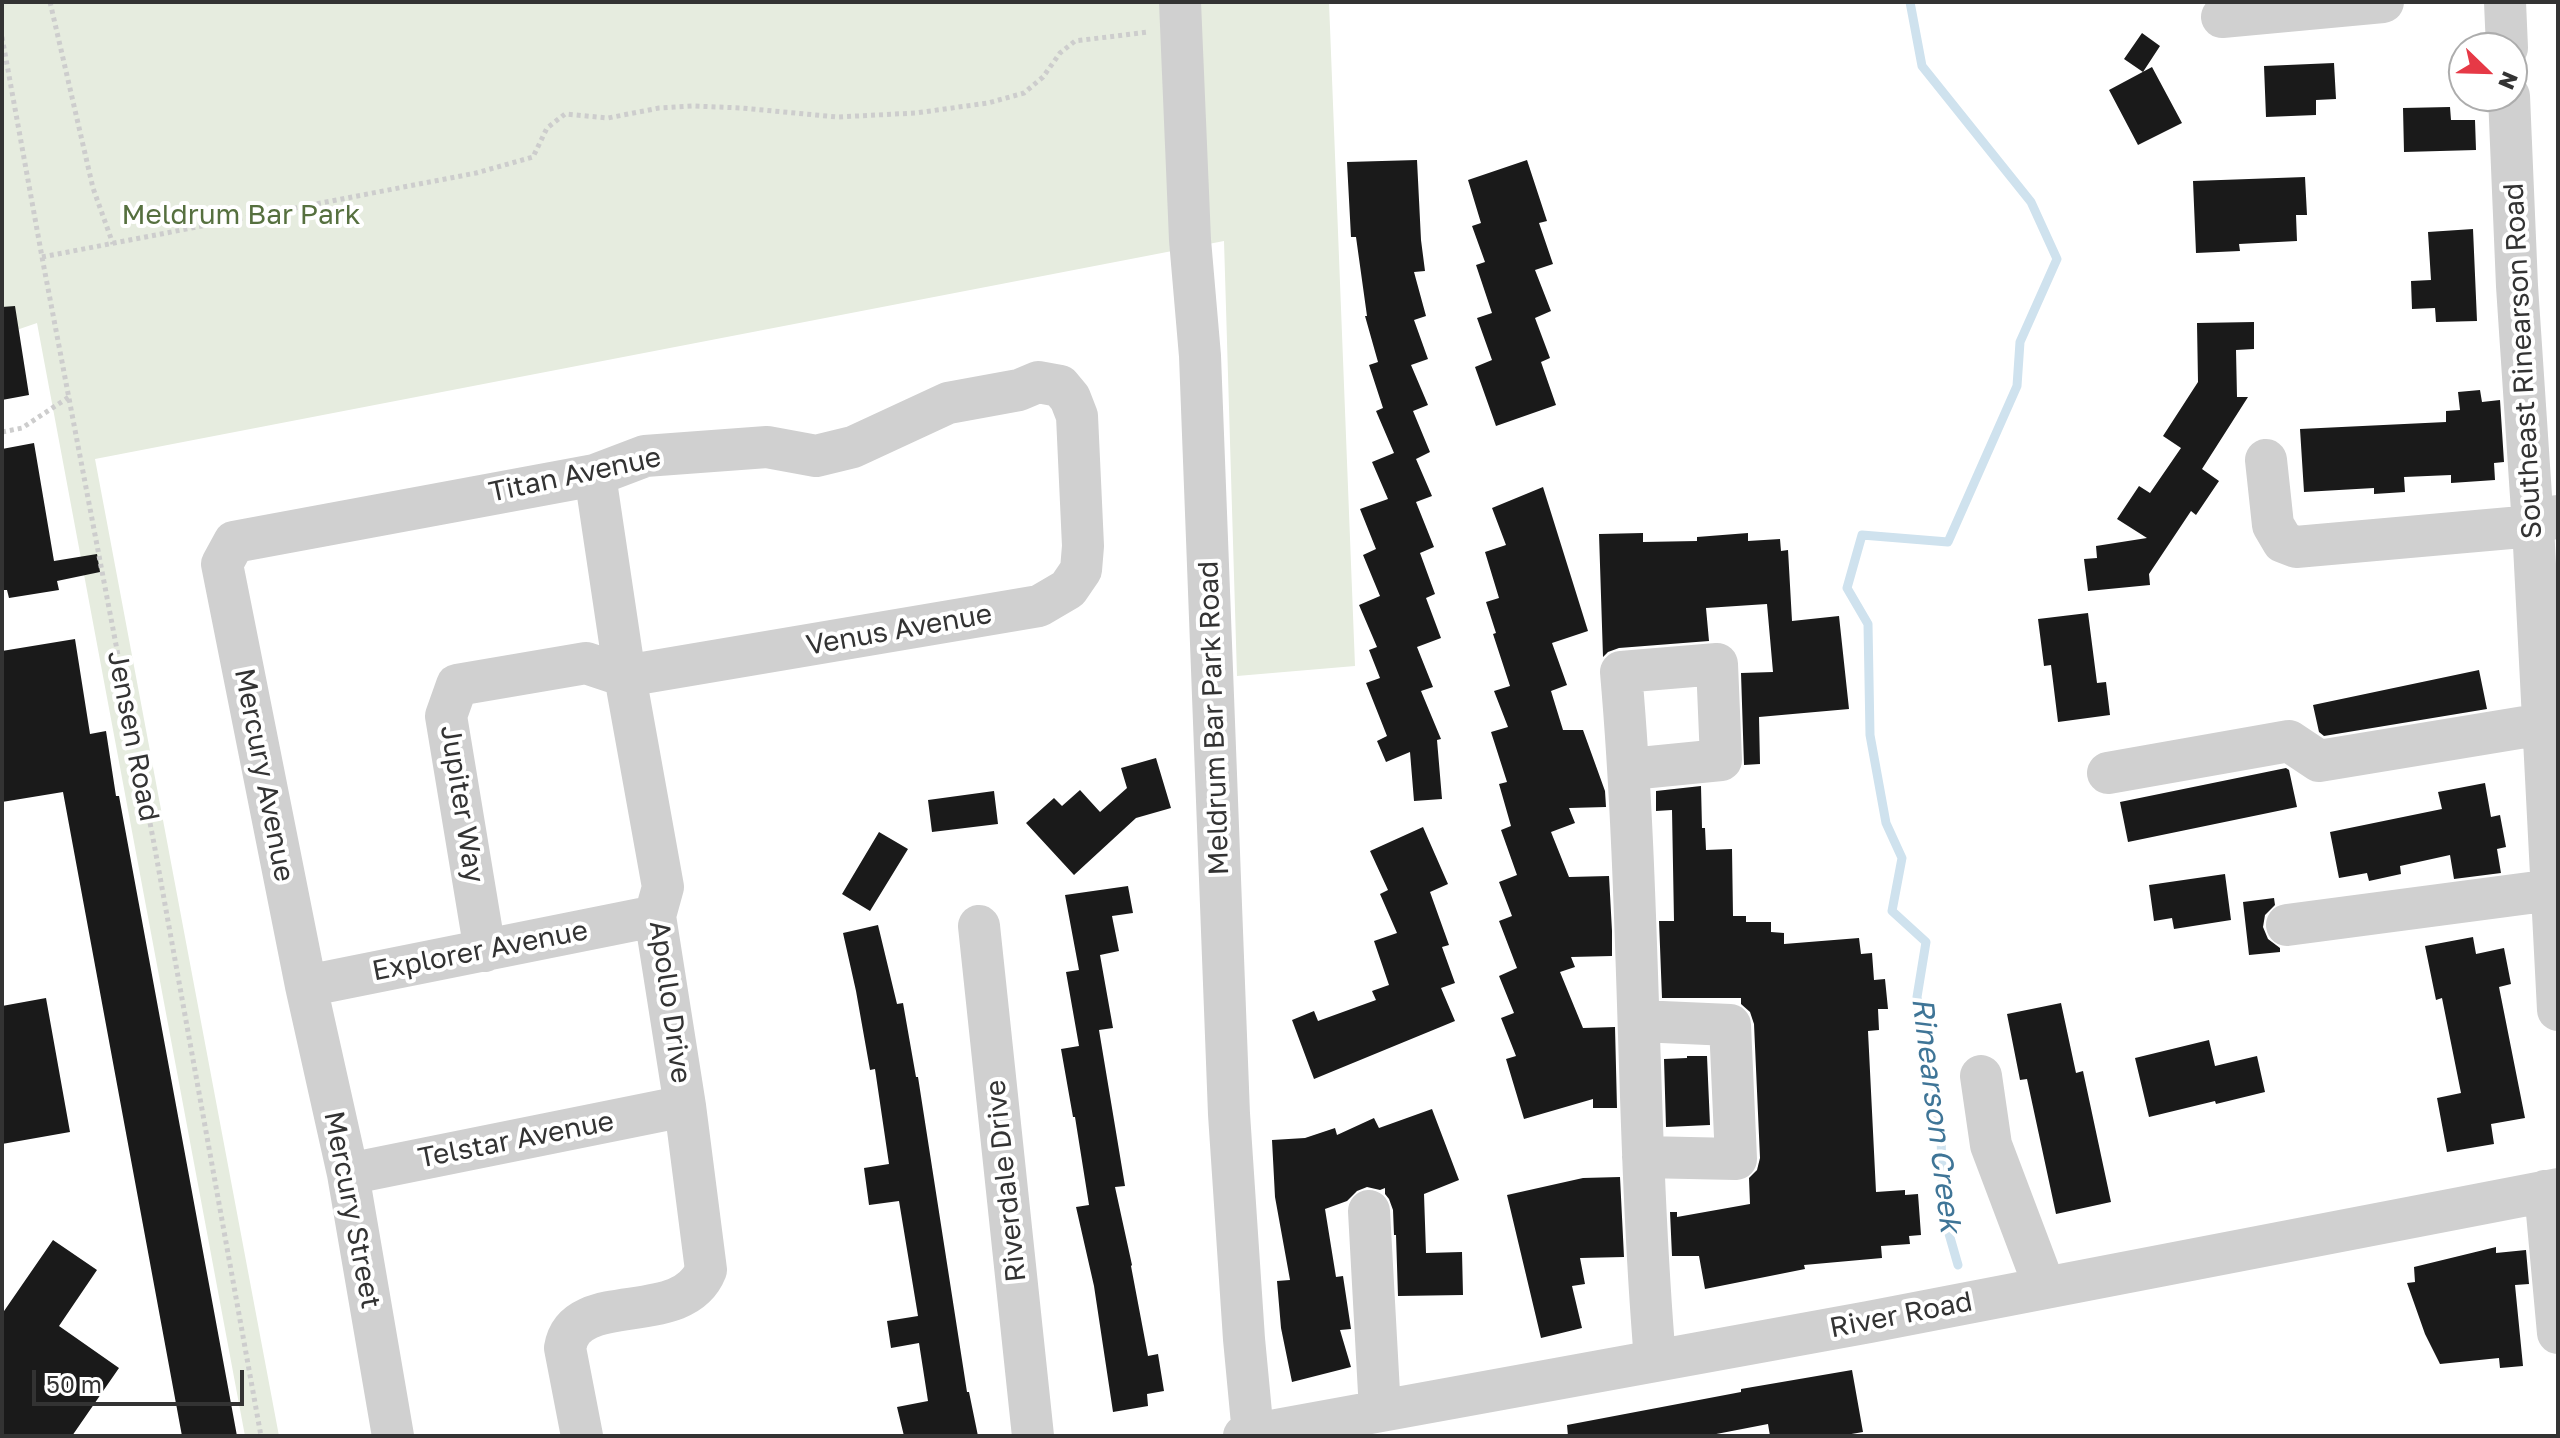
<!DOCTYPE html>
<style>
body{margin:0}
#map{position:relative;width:2560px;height:1438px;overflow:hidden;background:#fff;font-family:"Golos Text",sans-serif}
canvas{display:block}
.frame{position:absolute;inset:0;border:4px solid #333;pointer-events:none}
.north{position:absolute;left:2448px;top:32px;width:80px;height:80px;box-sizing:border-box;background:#fff;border:2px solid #adadad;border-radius:50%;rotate:113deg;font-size:22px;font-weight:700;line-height:32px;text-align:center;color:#333}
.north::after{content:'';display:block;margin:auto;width:28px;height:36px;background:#e63946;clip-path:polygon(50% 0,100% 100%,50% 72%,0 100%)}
.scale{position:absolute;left:32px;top:1370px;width:212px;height:36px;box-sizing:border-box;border:4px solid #333;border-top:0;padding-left:10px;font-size:24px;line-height:28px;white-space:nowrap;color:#333;-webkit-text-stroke:6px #fff;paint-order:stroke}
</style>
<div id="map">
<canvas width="2560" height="1438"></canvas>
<div class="frame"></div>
<div class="north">N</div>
<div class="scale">50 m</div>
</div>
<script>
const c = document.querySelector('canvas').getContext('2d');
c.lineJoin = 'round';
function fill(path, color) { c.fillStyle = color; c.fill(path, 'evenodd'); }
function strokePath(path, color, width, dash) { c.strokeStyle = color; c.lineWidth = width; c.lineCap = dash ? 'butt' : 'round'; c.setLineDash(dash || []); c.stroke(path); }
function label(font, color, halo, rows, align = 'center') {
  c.font = font + ' "Golos Text",sans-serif'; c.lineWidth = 8; c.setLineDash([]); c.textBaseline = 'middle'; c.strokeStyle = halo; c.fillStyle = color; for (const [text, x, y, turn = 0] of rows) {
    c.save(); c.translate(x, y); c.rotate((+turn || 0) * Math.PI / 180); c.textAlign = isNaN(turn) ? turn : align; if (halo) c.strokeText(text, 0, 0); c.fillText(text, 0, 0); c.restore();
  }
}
const green = new Path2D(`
 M 2,2 L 1329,2 L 1355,666 L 1237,676 L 1224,241 L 95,459 L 279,1436 L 245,1436 L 37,323 L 2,335 Z`);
const stream = new Path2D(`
 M 1910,2 L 1922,66 L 2031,202 L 2057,259 L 2020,342 L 2017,386 L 1948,542 L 1862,535 L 1847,588 L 1868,624 L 1870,735 L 1886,823 L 1902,858 L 1892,911 L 1926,942 L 1917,997 L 1941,1134 L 1943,1213 L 1958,1265`);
const building = new Path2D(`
 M 2142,33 L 2160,46 L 2143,72 L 2124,59 Z
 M 2334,63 L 2336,99 L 2316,100 L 2316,115 L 2266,117 L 2264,66 Z
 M 2152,67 L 2182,123 L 2138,145 L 2109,90 Z
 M 2450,107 L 2451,120 L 2475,120 L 2476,150 L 2404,152 L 2403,108 Z
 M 1417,160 L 1421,240 L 1425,271 L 1414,272 L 1426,316 L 1414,320 L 1428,359 L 1411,365 L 1428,405 L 1413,411 L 1430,452 L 1416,459 L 1432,496 L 1416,502 L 1434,547 L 1420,553 L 1435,594 L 1426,598 L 1441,638 L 1417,647 L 1433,687 L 1421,691 L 1441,739 L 1437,740 L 1442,799 L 1414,801 L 1410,752 L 1386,762 L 1377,741 L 1387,736 L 1366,683 L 1380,678 L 1369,650 L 1377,647 L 1359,605 L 1380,596 L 1363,555 L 1376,549 L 1360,509 L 1388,499 L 1372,462 L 1394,453 L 1376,411 L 1383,408 L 1369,365 L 1378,362 L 1365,316 L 1367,316 L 1356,237 L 1351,237 L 1347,162 Z
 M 1527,160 L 1547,221 L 1539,223 L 1553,264 L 1535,270 L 1551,311 L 1535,318 L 1550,358 L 1541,362 L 1556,405 L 1496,426 L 1475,367 L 1492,360 L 1477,318 L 1492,313 L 1476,265 L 1485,262 L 1472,226 L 1481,223 L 1468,180 Z
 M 2305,177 L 2307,215 L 2296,215 L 2297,241 L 2239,244 L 2240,251 L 2196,253 L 2193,181 Z
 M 2473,229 L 2477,321 L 2436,322 L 2435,308 L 2412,309 L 2411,281 L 2431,280 L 2428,232 Z
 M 15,306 L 29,395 L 2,400 L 2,307 Z
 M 2254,322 L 2254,349 L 2236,350 L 2237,397 L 2248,397 L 2202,469 L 2219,481 L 2196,515 L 2191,511 L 2149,574 L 2150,585 L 2088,591 L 2084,559 L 2097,558 L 2096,546 L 2147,538 L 2117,519 L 2139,486 L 2150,493 L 2181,448 L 2163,436 L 2198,382 L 2197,323 Z
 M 2480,390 L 2482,402 L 2500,400 L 2504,462 L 2494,463 L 2495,480 L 2451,483 L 2451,475 L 2404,477 L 2405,492 L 2374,494 L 2374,488 L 2304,492 L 2300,429 L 2446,422 L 2446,411 L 2460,410 L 2458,392 Z
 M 34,443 L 54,561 L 97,554 L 100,572 L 57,581 L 59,590 L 9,598 L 7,590 L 2,590 L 2,449 Z
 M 1543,487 L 1588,631 L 1552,643 L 1567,685 L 1551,691 L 1563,730 L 1583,730 L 1605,791 L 1606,807 L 1569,808 L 1575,823 L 1551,832 L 1569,877 L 1609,876 L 1612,931 L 1612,956 L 1571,957 L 1575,967 L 1560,972 L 1583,1028 L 1615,1027 L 1617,1108 L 1593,1108 L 1593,1099 L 1524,1119 L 1506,1059 L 1516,1056 L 1501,1018 L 1514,1013 L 1499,976 L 1517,968 L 1499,921 L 1512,916 L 1499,882 L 1517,875 L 1501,830 L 1511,826 L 1499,784 L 1507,782 L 1491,732 L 1508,727 L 1494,691 L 1510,686 L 1493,634 L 1496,633 L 1486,602 L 1499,598 L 1485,552 L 1506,545 L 1492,508 Z
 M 1643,533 L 1643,542 L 1697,541 L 1697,537 L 1748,533 L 1748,541 L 1780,539 L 1781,551 L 1788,550 L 1792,621 L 1839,616 L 1849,709 L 1759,717 L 1760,764 L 1744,765 L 1741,673 L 1773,672 L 1767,604 L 1706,608 L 1709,641 L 1619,648 L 1608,652 L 1603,657 L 1599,534 Z
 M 2088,613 L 2097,683 L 2106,682 L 2110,715 L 2058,722 L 2051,665 L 2044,666 L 2038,619 Z
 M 75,639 L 90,734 L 106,731 L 116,796 L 119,796 L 237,1436 L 182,1436 L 63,792 L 2,802 L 2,651 Z
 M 2479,670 L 2487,709 L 2324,736 L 2319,732 L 2313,705 Z
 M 1156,758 L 1171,808 L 1136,818 L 1074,875 L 1026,823 L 1054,798 L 1062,806 L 1080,790 L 1100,812 L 1127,788 L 1121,768 Z
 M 2286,768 L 2289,770 L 2297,807 L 2128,842 L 2120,802 Z
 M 2485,783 L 2491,817 L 2500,815 L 2506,847 L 2497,849 L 2501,873 L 2454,879 L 2450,855 L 2400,866 L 2401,874 L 2369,881 L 2367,873 L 2339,878 L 2330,832 L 2442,809 L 2438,792 Z
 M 1701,786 L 1702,828 L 1705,828 L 1706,850 L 1732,849 L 1733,916 L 1746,916 L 1746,922 L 1771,922 L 1771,932 L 1784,933 L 1784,944 L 1859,938 L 1861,954 L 1872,953 L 1874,980 L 1885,979 L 1888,1009 L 1878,1009 L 1879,1030 L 1868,1031 L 1876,1192 L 1905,1190 L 1905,1195 L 1918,1194 L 1921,1235 L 1909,1236 L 1910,1244 L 1881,1246 L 1882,1258 L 1804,1265 L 1805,1269 L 1705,1289 L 1699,1256 L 1672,1256 L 1670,1212 L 1677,1212 L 1677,1217 L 1750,1204 L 1749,1178 L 1757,1170 L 1760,1158 L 1754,1024 L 1750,1012 L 1741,1004 L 1741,998 L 1662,998 L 1659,921 L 1674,921 L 1672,810 L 1656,811 L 1656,791 Z
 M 994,791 L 998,824 L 932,832 L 928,800 Z
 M 1423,827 L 1448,884 L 1430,892 L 1449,945 L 1442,947 L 1455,983 L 1441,988 L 1455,1021 L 1314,1079 L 1292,1020 L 1314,1011 L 1318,1021 L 1376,1000 L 1372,991 L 1389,985 L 1374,941 L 1397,933 L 1380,894 L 1388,890 L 1370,851 Z
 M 879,832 L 908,849 L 870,911 L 842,894 Z
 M 2225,874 L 2231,920 L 2174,929 L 2172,918 L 2154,921 L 2149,885 Z
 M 1128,886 L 1133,913 L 1112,916 L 1119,951 L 1100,955 L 1113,1028 L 1099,1030 L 1125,1186 L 1115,1187 L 1132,1265 L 1131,1266 L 1148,1356 L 1158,1354 L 1164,1391 L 1147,1394 L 1148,1406 L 1113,1412 L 1094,1286 L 1076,1207 L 1089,1205 L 1075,1117 L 1073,1117 L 1061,1049 L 1079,1046 L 1066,972 L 1079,970 L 1065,895 Z
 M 2274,898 L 2275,905 L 2265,915 L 2263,927 L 2268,939 L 2280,948 L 2280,952 L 2249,955 L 2243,902 Z
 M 878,925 L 897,1004 L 903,1003 L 916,1077 L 918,1077 L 967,1392 L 969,1392 L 978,1436 L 904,1436 L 897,1407 L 928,1401 L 919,1343 L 891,1348 L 887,1321 L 918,1316 L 899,1201 L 869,1205 L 864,1168 L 889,1164 L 875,1069 L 870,1070 L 856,991 L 843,933 Z
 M 2473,937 L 2476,954 L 2504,948 L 2511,984 L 2499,987 L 2525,1118 L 2491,1124 L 2494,1144 L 2447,1152 L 2437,1098 L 2461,1093 L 2442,998 L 2436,1000 L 2425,946 Z
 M 46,998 L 70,1132 L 2,1144 L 2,1006 Z
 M 2061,1003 L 2076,1073 L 2083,1071 L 2111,1202 L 2056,1214 L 2027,1079 L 2020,1080 L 2007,1014 Z
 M 2209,1040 L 2215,1066 L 2257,1056 L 2265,1092 L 2216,1104 L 2215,1101 L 2149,1117 L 2135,1058 Z
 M 1687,1056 L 1707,1056 L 1710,1125 L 1666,1127 L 1664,1059 L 1687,1058 Z
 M 1432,1109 L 1459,1180 L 1424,1194 L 1426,1253 L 1462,1252 L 1463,1295 L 1398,1296 L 1396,1235 L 1394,1235 L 1393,1210 L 1389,1199 L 1385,1194 L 1385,1188 L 1380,1190 L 1367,1187 L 1357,1191 L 1347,1201 L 1325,1209 L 1336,1277 L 1343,1276 L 1351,1329 L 1340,1330 L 1351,1367 L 1292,1382 L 1281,1328 L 1277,1281 L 1290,1280 L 1275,1197 L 1272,1140 L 1305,1138 L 1335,1128 L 1337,1135 L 1374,1118 L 1379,1128 Z
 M 1620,1177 L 1624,1257 L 1580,1258 L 1585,1284 L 1572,1286 L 1582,1328 L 1541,1338 L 1507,1195 L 1583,1178 Z
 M 53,1240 L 97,1270 L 59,1326 L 119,1368 L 72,1436 L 2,1436 L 2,1314 Z
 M 2496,1247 L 2496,1253 L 2526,1250 L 2529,1284 L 2515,1285 L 2523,1366 L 2500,1368 L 2499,1358 L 2440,1364 L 2425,1334 L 2407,1283 L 2415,1282 L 2414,1267 Z
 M 1852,1370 L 1863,1432 L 1840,1436 L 1770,1436 L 1768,1424 L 1706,1436 L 1568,1436 L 1567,1425 L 1741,1392 L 1741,1389 Z`);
const path = new Path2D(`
 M 50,2 L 93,188 L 113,244
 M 2,37 L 42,257 L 155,849 L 261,1436
 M 42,257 L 476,173 L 533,157 L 547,128 L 565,114 L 608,118 L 659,108 L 693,106 L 741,108 L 837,117 L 916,113 L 988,103 L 1024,93 L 1043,77 L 1060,53 L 1075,41 L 1148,32
 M 2,432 L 22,428 L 69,397`);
const minor = new Path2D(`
 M 1180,2 L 1190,240 L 1200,356 L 1229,1114 L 1244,1339 L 1253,1434
 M 2505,2 L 2507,48
 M 2222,17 L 2383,2
 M 2509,96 L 2517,286 L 2533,526 L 2558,1010
 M 2266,460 L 2273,525 L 2283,542 L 2296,547 L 2533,526 L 2557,516
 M 1630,769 L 1721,760 L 1717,664 L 1621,672 C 1641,901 1636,1131 1655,1360
 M 2108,773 L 2289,741 L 2319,761 L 2543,724
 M 2287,925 L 2552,890
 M 979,926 L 1033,1436
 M 306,986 L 655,916
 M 1639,1021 L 1730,1025 L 1736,1159 L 1643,1157
 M 1981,1076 L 1991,1145 L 2045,1288
 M 348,1174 L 685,1106
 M 2545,1191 L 2558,1333
 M 1369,1211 L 1380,1411
 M 393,1436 L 348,1174 L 306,986 L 222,564 L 234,542 L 595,475 L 645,456 L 767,447 L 816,456 L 853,447 L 948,403 L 1019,390 L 1038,382 L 1060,386 L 1070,398 L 1077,416 L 1083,546 L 1081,570 L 1068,589 L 1039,606 L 625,676 L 586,663 L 457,685 L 446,716 L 485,951
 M 582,1436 L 565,1348 C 575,1287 682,1330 706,1270 L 685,1106 L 655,916 L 663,887 L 625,676 L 595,475
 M 1244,1436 L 1869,1322 L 2558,1189`);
const parkNames = [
 ["Meldrum Bar Park",241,215]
];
const streetNames = [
 ["Southeast Rinearson Road",2523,361,-93],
 ["Titan Avenue",575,475,-12],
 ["Venus Avenue",899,630,-10],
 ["Meldrum Bar Park Road",1214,718,-92],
 ["Jensen Road",133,736,79],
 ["Mercury Avenue",264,775,79],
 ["Jupiter Way",462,804,81],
 ["Explorer Avenue",480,951,-11],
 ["Apollo Drive",670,1002,82],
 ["Telstar Avenue",516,1140,-11],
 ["Riverdale Drive",1006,1181,-96],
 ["Mercury Street",352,1210,79],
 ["River Road",1901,1315,-11]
];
const waterNames = [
 ["Rinearson Creek",1936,1115,83]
];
fill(green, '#e6ecdf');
strokePath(stream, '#cfe2ee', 9);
fill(building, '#1a1a1a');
strokePath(path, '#cdcdcd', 5, [4, 4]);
strokePath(minor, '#d0d0d0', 42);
label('28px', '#56703f', '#fff', parkNames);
label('28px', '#333', '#fff', streetNames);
label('italic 30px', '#3f7597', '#fff', waterNames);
</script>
